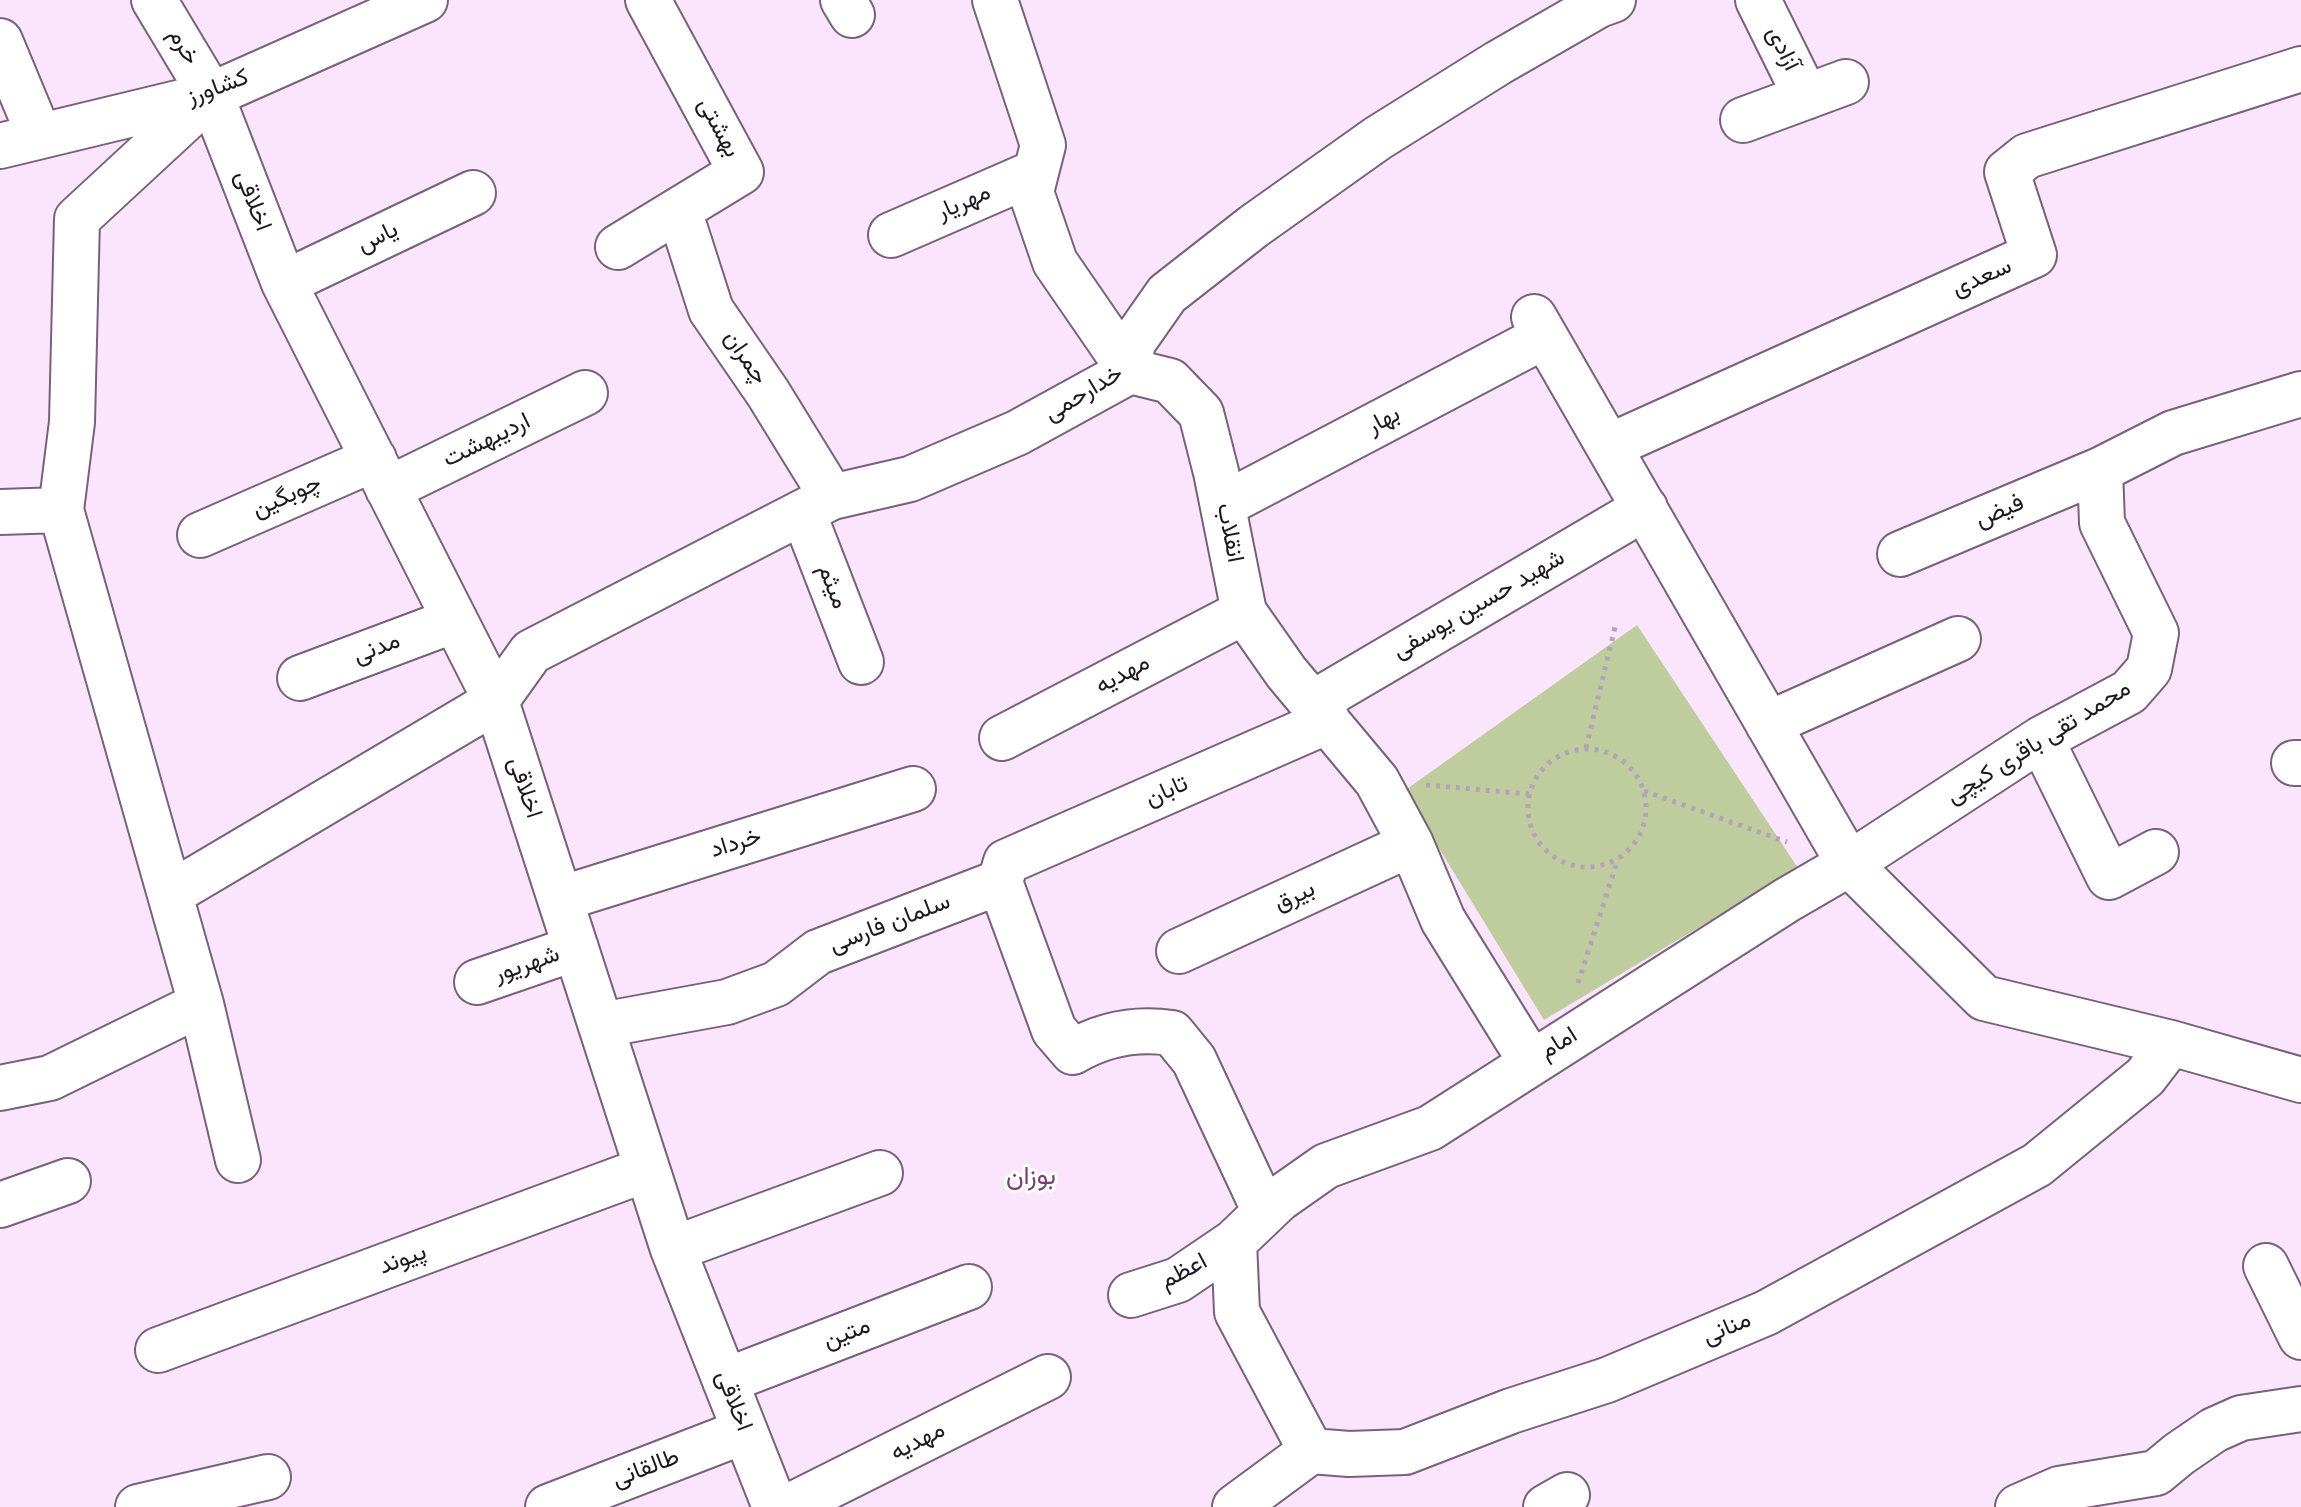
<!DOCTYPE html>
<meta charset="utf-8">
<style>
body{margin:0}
canvas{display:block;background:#fae5fc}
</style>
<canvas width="2301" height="1507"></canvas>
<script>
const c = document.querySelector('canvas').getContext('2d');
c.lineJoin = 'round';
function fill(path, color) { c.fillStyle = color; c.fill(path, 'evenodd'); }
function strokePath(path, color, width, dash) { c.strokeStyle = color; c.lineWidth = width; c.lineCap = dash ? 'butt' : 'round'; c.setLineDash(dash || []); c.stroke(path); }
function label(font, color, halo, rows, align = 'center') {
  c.font = font + ' Poppins,Vazirmatn,sans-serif'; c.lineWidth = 6; c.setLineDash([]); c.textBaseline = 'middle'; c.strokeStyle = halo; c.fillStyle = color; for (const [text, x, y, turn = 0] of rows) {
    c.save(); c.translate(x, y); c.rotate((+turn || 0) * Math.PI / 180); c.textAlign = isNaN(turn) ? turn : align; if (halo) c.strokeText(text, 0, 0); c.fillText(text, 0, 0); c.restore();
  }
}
const green = new Path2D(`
 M 1637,625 L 1798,868 L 1544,1020 L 1404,791 Z`);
const path = new Path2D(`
 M 1586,748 L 1615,627
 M1528 808a59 59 0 1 1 118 0a59 59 0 1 1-118 0Z
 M 1426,785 L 1529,794
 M 1644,791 L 1787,842
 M 1578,983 L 1618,859`);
const minor = new Path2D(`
 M 154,0 L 211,95 L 284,283 L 496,701 L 673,1249 L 775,1507
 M 843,0 L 852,15
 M 995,0 L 1043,145 L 1031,192 L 1055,262 L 1130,371 L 1170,381 L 1201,413 L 1216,472 L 1244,612 L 1286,672 L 1377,781 L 1411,844 L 1443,920 L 1531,1062
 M 1758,0 L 1806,97
 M 0,41 L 39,135
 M 1743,120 L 1846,82
 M 0,146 L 211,95 L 425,0
 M 679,210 L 711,310 L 768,393 L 832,497
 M 891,235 L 1036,172
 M 618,247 L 741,172 L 648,0
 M 284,283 L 473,193
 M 1534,317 L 1849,864 L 1984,998 L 2171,1043 L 2301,1080
 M 1610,446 L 2034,255 L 2007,172 L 2027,156 L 2301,69
 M 388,489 L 585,393
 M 1223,505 L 1545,336
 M 0,512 L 61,510
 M 803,512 L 861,662
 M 200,535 L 374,459
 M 1900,554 L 2100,470
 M 300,678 L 455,620
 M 1313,703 L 1645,508
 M 1768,724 L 1958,639
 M 1002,738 L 1244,612
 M 2041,739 L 2109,877 L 2156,852
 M 2294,763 L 2301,763
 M 170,894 L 496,701 L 531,652 L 832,497 L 910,479 L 1017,433 L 1130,371 L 1132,344 L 1167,294 L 1254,226 L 1378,138 L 1498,63 L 1599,5 L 1613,0
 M 560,899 L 913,789
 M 1179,951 L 1411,844
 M 477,982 L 576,948
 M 201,1004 L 238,1160
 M 601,1025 L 727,1002 L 776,984 L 818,952 L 1000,882
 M 0,1088 L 50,1078 L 201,1004 L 61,510 L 72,422 L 77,219 L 211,95
 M 0,1205 L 68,1181
 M 1265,1212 L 1194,1060 L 1172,1033 C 1137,1028 1103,1034 1073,1052 L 1054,1030 L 1000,882 L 1006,862 L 1328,721
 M 673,1249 L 880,1173
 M 2266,1266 L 2301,1337
 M 1131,1295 L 1178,1280 L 1234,1242
 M 158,1350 L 647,1169
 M 725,1381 L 969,1287
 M 1311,1451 L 1237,1312 L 1234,1242 L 1279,1199 L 1326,1166 L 1430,1128 L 1787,900 L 1849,864 L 2041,739 L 2129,692 L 2149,669 L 2156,633 L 2102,523 L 2100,470 L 2173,433 L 2301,394
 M 138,1507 L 268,1477
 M 548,1507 L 745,1431
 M 788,1507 L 1048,1377
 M 1235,1507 L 1311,1451 L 1349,1454 L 1405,1452 L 1511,1411 L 1607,1380 L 1766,1313 L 2037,1165 L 2145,1077 L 2171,1043
 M 1546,1507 L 1567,1495
 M 2018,1507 L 2059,1489 L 2156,1473 L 2179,1454 L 2214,1430 L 2241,1418 L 2301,1409`);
const streetNames = [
 ["خرم",183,47,59],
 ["آزادی",1782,49,64],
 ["کشاورز",218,88,-20],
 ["بهشتی",718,128,62],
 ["اخلاقی",252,201,69],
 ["مهریار",964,203,-24],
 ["یاس",378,238,-26],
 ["سعدی",1982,278,-24],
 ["چمران",745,358,56],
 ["خدارحمی",1084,394,-31],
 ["بهار",1384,421,-28],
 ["اردیبهشت",487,441,-26],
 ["چوبگین",287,497,-24],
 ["فیض",2000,512,-23],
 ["انقلاب",1229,533,79],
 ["میثم",832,587,69],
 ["شهید حسین یوسفی",1479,605,-30],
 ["مدنی",377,649,-21],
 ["مهدیه",1123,675,-28],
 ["محمد تقی باقری کیچی",2039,743,-32],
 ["اخلاقی",524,788,72],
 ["تابان",1167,792,-24],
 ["خرداد",736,844,-17],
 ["بیرق",1295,897,-25],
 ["سلمان فارسی",890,924,-21],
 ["شهریور",527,965,-19],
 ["امام",1559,1044,-32],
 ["پیوند",403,1260,-20],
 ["اعظم",1184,1272,-28],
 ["منانی",1727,1329,-23],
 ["متین",847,1334,-21],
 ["اخلاقی",733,1401,69],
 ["مهدیه",918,1442,-27],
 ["طالقانی",646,1469,-21]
];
const neighbourhoodNames = [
 ["بوزان",1031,1177]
];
fill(green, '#bfcd9e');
strokePath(minor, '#78617b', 48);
strokePath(path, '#b4a3b6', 5, [4, 6]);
strokePath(minor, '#fff', 44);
label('24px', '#1f1620', '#fff', streetNames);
label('26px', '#79406d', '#fff', neighbourhoodNames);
</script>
